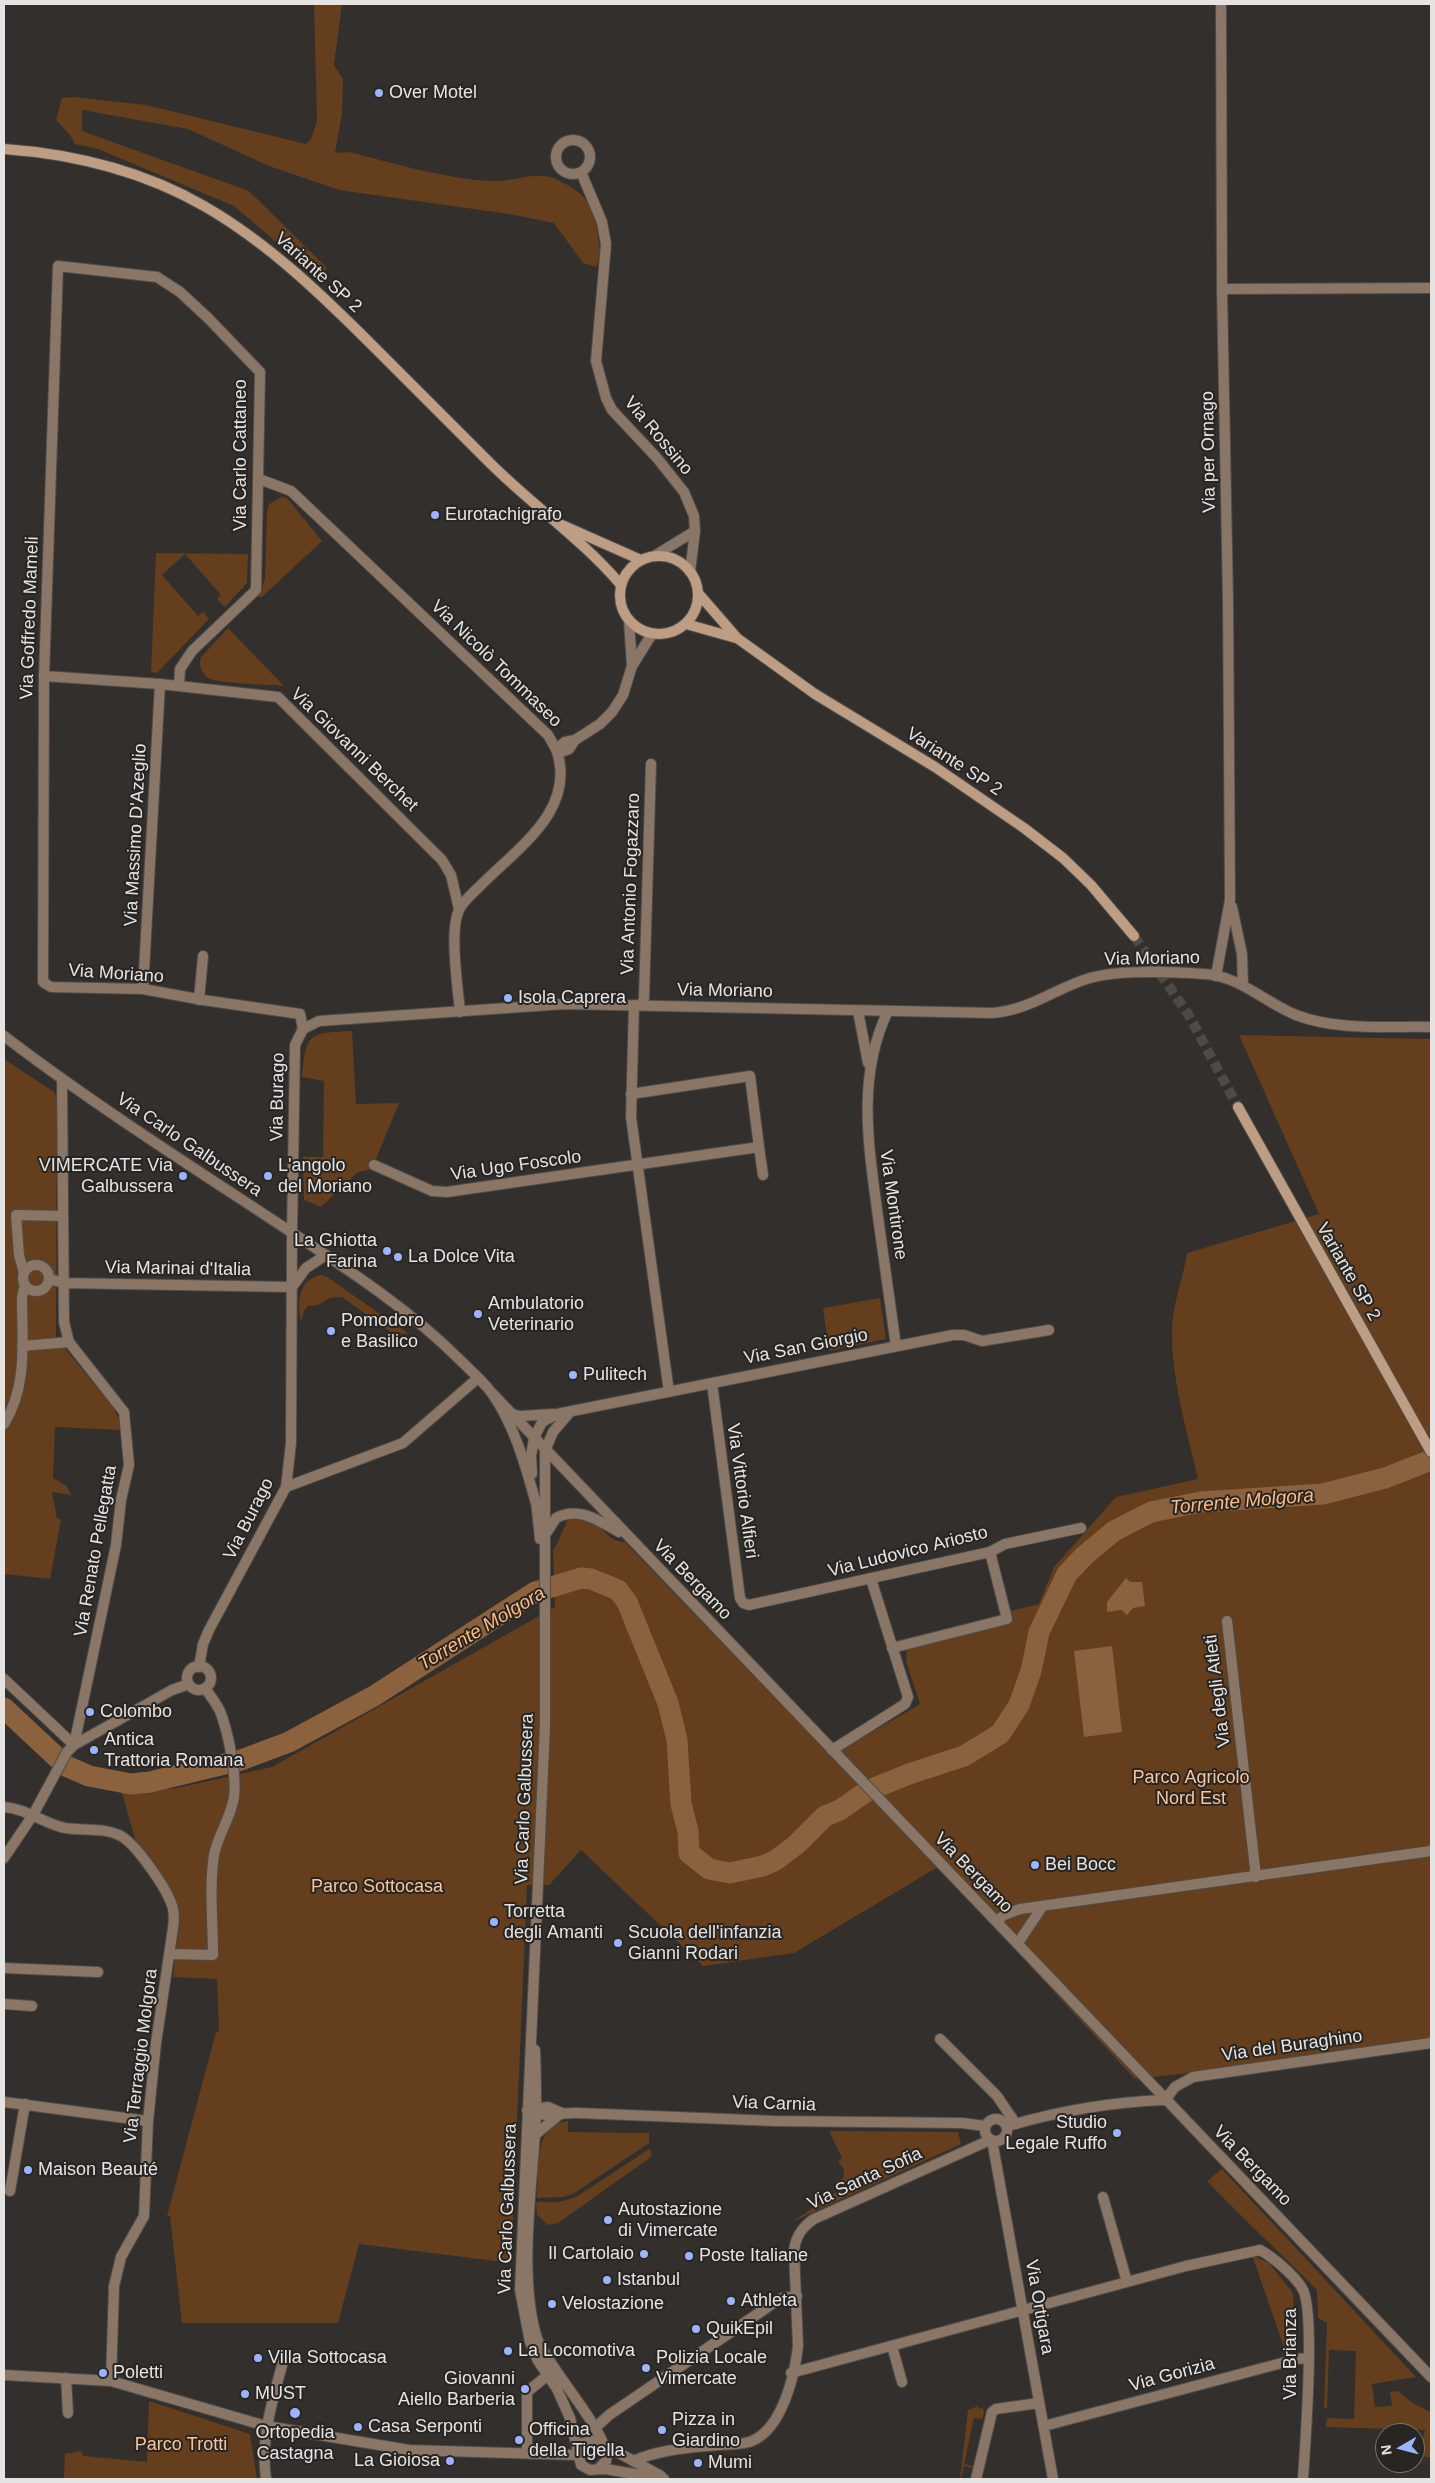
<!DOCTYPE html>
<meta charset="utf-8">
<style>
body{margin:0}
#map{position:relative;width:1435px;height:2483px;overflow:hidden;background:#322f2c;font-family:Helvetica,sans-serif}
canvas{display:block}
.frame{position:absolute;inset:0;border:5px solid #e6e4e2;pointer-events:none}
.north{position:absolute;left:1375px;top:2423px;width:50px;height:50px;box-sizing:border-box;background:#282522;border:1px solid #74716f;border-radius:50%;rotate:262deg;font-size:14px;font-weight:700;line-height:20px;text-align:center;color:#e6e4e2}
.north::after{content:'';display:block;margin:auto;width:18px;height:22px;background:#9db4fd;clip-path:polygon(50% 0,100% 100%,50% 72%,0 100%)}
</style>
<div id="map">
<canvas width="1435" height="2483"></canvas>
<div class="frame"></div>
<div class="north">N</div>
</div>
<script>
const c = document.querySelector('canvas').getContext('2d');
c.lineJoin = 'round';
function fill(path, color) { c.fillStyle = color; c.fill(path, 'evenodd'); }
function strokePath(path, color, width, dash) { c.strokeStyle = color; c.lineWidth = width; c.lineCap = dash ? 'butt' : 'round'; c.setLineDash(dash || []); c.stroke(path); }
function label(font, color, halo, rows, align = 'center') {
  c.font = font + ' Helvetica,sans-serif'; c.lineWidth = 4; c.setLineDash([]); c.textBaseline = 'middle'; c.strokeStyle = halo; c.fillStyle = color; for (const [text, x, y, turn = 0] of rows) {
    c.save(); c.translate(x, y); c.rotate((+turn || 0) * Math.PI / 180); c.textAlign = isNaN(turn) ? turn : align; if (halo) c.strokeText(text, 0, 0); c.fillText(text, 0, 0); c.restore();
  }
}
const green = new Path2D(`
 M 314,4 L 342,4 L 334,65 L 343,79 L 342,114 L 335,153 L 348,152 C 395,163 444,179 493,181 C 513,182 534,171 553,178 C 566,183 583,193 590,205 C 596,219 604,254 596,267 L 583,263 L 554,223 L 509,214 L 339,190 L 269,166 L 188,129 L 82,110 L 82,131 L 249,191 L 327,268 L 321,277 L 313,273 L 234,206 L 98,149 L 75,144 L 70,135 L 56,120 L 62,98 L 74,97 L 146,105 L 306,144 L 311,139 L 317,121 Z
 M 282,497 L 287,498 L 322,541 L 261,598 L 258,596 L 265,579 L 267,511 L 269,504 Z
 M 156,553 L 248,554 L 247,583 L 225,607 L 217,599 L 221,595 L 185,554 L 162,575 L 198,616 L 203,612 L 209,619 L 157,673 L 151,672 Z
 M 228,628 L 284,686 C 268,684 218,684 208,678 C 201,673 198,664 201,657 Z
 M 352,1031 L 356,1104 L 399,1103 L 372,1169 L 358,1172 L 321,1207 L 304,1200 L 303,1157 L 323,1157 L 324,1081 L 302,1077 C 306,1033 308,1033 352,1031 Z
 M 1239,1035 L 1431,1039 L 1431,2046 L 1135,2079 L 938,1867 L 794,1953 L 703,1966 L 581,1850 L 549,1885 L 527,1885 L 511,2263 L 359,2244 L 338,2323 L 182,2323 L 170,2216 L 167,2216 L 216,2032 L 219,2031 L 217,1979 L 173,1977 L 179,1924 L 178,1906 L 171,1891 L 137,1846 L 122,1793 L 177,1788 L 272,1767 L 555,1607 L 553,1549 L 556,1546 L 567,1521 C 596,1507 604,1544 625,1542 L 831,1756 L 920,1704 L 906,1661 L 907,1649 L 1007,1624 L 1007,1612 L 1039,1604 L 1054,1567 L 1116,1497 L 1198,1479 C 1188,1435 1171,1378 1172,1332 C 1172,1304 1183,1280 1187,1253 L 1319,1214 Z
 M 4,1059 L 54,1092 L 57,1100 L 56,1338 L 113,1406 L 119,1420 L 119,1430 L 55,1427 L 53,1478 L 67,1486 L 71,1495 L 52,1492 L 57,1518 L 61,1520 L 50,1579 L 4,1574 Z
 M 321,1275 L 327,1277 L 409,1334 L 392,1333 L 342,1297 L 330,1298 L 318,1305 L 308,1306 L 304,1311 L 301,1322 C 297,1303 298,1279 321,1275 Z
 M 880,1298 L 886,1339 L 829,1351 L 823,1308 Z
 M 568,2121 L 568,2132 L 649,2133 L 649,2143 L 573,2194 L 562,2197 L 537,2198 C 539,2172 533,2123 568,2121 Z
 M 829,2131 L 958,2132 L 961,2144 L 792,2222 L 838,2191 L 834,2184 L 843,2178 L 844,2170 L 838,2161 L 842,2158 Z
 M 651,2148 L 651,2157 L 558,2223 L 548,2225 L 537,2215 L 536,2202 L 559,2202 L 576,2197 Z
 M 1222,2169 L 1416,2377 L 1372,2384 L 1375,2407 L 1392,2406 L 1390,2392 L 1398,2391 L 1414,2404 L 1431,2412 L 1431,2458 L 1425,2457 L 1417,2447 L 1422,2443 L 1425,2430 L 1326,2427 L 1327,2418 L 1354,2419 L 1356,2351 L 1329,2350 L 1327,2408 L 1324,2408 L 1327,2323 L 1318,2318 L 1317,2290 C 1281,2253 1243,2219 1207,2181 Z
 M 1252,2255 L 1269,2263 L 1293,2293 L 1296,2345 L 1292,2351 L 1286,2353 Z
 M 149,2401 L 250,2434 L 257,2479 L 64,2478 L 65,2454 L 81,2451 L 83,2456 L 147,2462 Z
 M 978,2406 L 979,2409 L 983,2408 L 984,2413 L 982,2419 L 974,2418 L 964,2464 L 973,2466 L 972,2468 L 964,2466 L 961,2479 L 963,2479 L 960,2479 L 968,2410 Z`);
const water = new Path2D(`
 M 1126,1578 L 1130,1582 L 1142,1582 L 1145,1606 L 1133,1608 L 1127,1615 L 1122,1610 L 1107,1612 L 1107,1602 Z
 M 1112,1646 L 1122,1732 L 1084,1737 L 1074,1651 Z`);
const river = new Path2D(`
 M 4,1708 L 66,1766 L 89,1776 L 131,1784 L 150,1782 L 241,1760 L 289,1742 L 374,1696 L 535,1592 L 581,1578 L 591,1579 L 618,1590 L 627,1602 L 668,1703 L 677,1740 L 681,1804 L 688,1831 L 689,1853 L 709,1869 L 730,1873 L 763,1866 L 776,1860 L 797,1844 L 825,1816 L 840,1810 L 867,1791 L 909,1774 L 964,1756 L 1000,1734 L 1019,1705 L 1031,1671 L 1039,1632 L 1067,1574 L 1084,1556 L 1114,1531 L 1151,1512 L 1201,1502 L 1323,1494 L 1385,1478 L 1431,1460`);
const secondaryTunnel = new Path2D(`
 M 1134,936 L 1188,1014 L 1238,1107`);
const minor = new Path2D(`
 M556 157a17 17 0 1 1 34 0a17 17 0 1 1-34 0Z
 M 581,172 L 602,222 L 606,244 L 596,361 L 606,398 L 612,410 L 657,458 L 684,492 L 694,516 L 695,531
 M 1222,289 L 1431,288
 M 259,479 L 291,491 L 548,735 L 556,749
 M 654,556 L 695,531 L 690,572
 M 44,676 L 160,684 L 278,697 L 442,860 L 451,875 L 459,909
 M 179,686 L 180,669 L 192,651 L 256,590 L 260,372 L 208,318 L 180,292 L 157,277 L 58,266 L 44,676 L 43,982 L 51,987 L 143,989 L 203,1000 L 300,1014 L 303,1029
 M 1232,907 L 1242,954 L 1243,985
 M 1216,976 L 1230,900 L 1228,600 L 1222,289 L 1221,4
 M 143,989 L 160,684
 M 199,1000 L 203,956
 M 634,1005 L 631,1117 L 669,1392
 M 642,1005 L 644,998 L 651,764
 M 858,1011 L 868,1063
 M 888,1011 C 856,1077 869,1148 878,1217 C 884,1260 890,1303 896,1346
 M 62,1081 L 64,1322 L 69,1342 L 124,1412 L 129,1465 L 121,1500 L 116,1545 L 74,1745
 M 759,1147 L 763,1175
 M 374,1165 L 432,1191 L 447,1192 L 759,1147 L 750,1076 L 631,1094
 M23 1278a13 13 0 1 1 26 0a13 13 0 1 1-26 0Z
 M 24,1273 L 19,1255 L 16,1215 L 63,1216
 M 50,1279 L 63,1283 L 292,1287
 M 292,1287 L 306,1268 L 326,1255
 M 22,1346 L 69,1342
 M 712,1383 L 740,1598 L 743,1603 L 749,1605 L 990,1552 L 1005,1544 L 1081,1528
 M 512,1414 L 520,1416 L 553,1414
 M 4,1424 C 28,1386 22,1340 22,1297 L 25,1285
 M 534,1438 L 542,1422 L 557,1414 L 953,1335 L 964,1335 L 982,1341 L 1049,1330
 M 545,1451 L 553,1432 L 570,1412
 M 286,1487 L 403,1443 L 478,1378
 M 1227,1621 L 1256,1877
 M 892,1648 L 1007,1619 L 990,1552
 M187 1678a12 12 0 1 1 24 0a12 12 0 1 1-24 0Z
 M 199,1667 L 203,1644 L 209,1630 L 286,1487 L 291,1443 L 292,1233
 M 4,1679 L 74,1745
 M 832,1750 L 905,1704 L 908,1697 L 871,1579
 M 4,1807 C 28,1809 44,1824 65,1828 C 84,1831 101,1827 119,1835 C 135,1842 169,1891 173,1909 C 174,1915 174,1922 173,1928 L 156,2043 L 148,2121 L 144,2216 L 121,2257 L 114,2286 L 111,2381
 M 4,1858 L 33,1815 L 67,1752 L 74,1745 L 172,1690 L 189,1684
 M 997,1921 L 1004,1915 L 1020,1909 L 1431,1851
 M 1018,1943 L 1042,1907
 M 170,1954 L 213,1955 C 213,1923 209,1887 214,1855 C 218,1835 231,1817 234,1797 C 237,1774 228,1732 220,1711 C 216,1703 210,1695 205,1688
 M 4,1968 L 98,1972
 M 4,2004 L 32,2006
 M 940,2039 L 997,2096 L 1016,2124
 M 4,2102 L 148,2121
 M 527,2110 L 548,2107 L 562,2113
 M 530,2111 C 546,2119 561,2112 578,2113 L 775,2121 L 962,2123 L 985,2126
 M985 2130a11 11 0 1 1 22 0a11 11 0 1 1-22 0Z
 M 1008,2126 C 1059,2111 1112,2102 1165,2100 L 1175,2087 L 1193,2077 L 1431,2043
 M 535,2135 L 559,2115
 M 992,2140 L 1053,2479
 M 10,2191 L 25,2104
 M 1103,2197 L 1127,2282
 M 892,2346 L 902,2382
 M 791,2373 L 1186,2266 L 1260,2250 C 1273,2257 1294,2275 1302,2288 C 1316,2309 1305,2447 1303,2479
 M 4,2375 L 111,2381 L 266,2426 L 409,2450 L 577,2455
 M 66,2378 L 68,2413
 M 1044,2426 L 1297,2359 L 1308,2358
 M 595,2428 L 609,2415 L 775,2302 L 782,2298 L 797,2296
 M 527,2446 L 527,2392 L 543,2379
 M 633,2461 C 662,2449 688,2448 718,2445 C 729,2444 743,2445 752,2441 C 783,2428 795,2373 798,2346 L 794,2250 C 796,2236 802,2227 814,2219 L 990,2140
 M 266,2479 C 260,2437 273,2399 284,2358
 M 976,2479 L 992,2412 L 996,2409 L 1039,2403`);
const tertiary = new Path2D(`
 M 629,621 L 632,666
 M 558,753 L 569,749 L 575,740 L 600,724 L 612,712 L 623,695 L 632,666 L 652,634
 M 460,1012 C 458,988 449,930 459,910 C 463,901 473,893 479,887 C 516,849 578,810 556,749 L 565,742 L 575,740
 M 4,1036 C 96,1106 194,1168 291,1232 C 350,1271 409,1309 459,1359 C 470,1370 482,1380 491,1392 C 515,1425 526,1468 537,1507
 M 292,1233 L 295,1045 L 303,1029 L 319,1021 L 565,1004 L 992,1013 C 1031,1010 1055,988 1090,978 C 1120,969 1173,972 1204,974 C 1240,976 1264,1002 1296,1015 C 1337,1031 1388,1026 1431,1027
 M 490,1391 L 1431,2377
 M 545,1451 L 545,1725 L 520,2290 L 530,2342 L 538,2361 L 557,2389 L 570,2418 L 581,2465 L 590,2470 L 605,2469 L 664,2479
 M 532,1474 L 531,1456 L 534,1438
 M 536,1501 L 540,1539
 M 547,1532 L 556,1518 C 580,1506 599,1521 619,1532
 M 535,2050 C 536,2078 537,2106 535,2134 C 531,2192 519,2282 537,2338 C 547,2367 613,2437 606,2461 L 598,2469
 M 578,2452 L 583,2443 L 595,2440 L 661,2476`);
const secondary = new Path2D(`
 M 4,149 C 74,154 143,171 204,206 C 270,244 324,297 377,350 C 415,388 452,425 490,463 C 532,505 583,540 621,585
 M 562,525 L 641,560
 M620 595a39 39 0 1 1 78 0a39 39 0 1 1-78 0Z
 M 698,593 L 737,638 L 815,694 L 935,767 L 1024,828 L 1063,858 L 1091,885 L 1134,936
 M 686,624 L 736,638
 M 1238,1107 L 1431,1452`);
const markers = [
 [379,93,5,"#9db4fd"],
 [435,515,5,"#9db4fd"],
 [508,998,5,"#9db4fd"],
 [183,1176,5,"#9db4fd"],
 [268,1176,5,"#9db4fd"],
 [387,1251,5,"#9db4fd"],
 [398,1257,5,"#9db4fd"],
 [478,1314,5,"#9db4fd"],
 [331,1331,5,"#9db4fd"],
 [573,1375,5,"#9db4fd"],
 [90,1712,5,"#9db4fd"],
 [94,1750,5,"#9db4fd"],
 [1035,1865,5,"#9db4fd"],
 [494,1922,5,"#9db4fd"],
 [618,1943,5,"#9db4fd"],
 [1117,2133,5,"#9db4fd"],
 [28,2170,5,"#9db4fd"],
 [608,2220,5,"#9db4fd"],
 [644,2254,5,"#9db4fd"],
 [689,2256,5,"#9db4fd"],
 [607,2280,5,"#9db4fd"],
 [731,2301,5,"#9db4fd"],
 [552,2304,5,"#9db4fd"],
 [696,2329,5,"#9db4fd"],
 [508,2351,5,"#9db4fd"],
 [258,2358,5,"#9db4fd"],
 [646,2368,5,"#9db4fd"],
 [103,2373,5,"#9db4fd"],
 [525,2389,5,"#9db4fd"],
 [245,2394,5,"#9db4fd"],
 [295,2413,6,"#9db4fd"],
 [358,2427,5,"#9db4fd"],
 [662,2430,5,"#9db4fd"],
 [519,2440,5,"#9db4fd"],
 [450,2461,5,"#9db4fd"],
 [698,2463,5,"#9db4fd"]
];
const poiNames = [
 ["Over Motel",389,93],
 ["Eurotachigrafo",445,515],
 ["Isola Caprera",518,998],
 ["VIMERCATE Via",173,1166,"right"],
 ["Galbussera",173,1187,"right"],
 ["L'angolo",278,1166],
 ["del Moriano",278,1187],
 ["La Ghiotta",377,1241,"right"],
 ["Farina",377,1262,"right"],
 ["La Dolce Vita",408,1257],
 ["Ambulatorio",488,1304],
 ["Veterinario",488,1325],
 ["Pomodoro",341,1321],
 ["e Basilico",341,1342],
 ["Pulitech",583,1375],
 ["Colombo",100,1712],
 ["Antica",104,1740],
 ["Trattoria Romana",104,1761],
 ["Bei Bocc",1045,1865],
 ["Torretta",504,1912],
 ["degli Amanti",504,1933],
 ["Scuola dell'infanzia",628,1933],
 ["Gianni Rodari",628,1954],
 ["Studio",1107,2123,"right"],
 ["Legale Ruffo",1107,2144,"right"],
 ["Maison Beauté",38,2170],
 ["Autostazione",618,2210],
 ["di Vimercate",618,2231],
 ["Il Cartolaio",634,2254,"right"],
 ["Poste Italiane",699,2256],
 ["Istanbul",617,2280],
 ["Athleta",741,2301],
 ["Velostazione",562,2304],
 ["QuikEpil",706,2329],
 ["La Locomotiva",518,2351],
 ["Villa Sottocasa",268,2358],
 ["Polizia Locale",656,2358],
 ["Vimercate",656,2379],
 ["Poletti",113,2373],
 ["Giovanni",515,2379,"right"],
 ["Aiello Barberia",515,2400,"right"],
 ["MUST",255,2394],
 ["Pizza in",672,2420],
 ["Giardino",672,2441],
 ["Casa Serponti",368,2427],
 ["Officina",529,2430],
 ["della Tigella",529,2451],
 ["Ortopedia",295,2433,"center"],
 ["Castagna",295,2454,"center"],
 ["La Gioiosa",440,2461,"right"],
 ["Mumi",708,2463]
];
const streetNames = [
 ["Variante SP 2",318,273,42],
 ["Via Rossino",658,436,50],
 ["Via per Ornago",1209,452,-91],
 ["Via Carlo Cattaneo",241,455,-90],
 ["Via Goffredo Mameli",30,618,-88],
 ["Via Nicolò Tommaseo",496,664,44],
 ["Via Giovanni Berchet",354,750,44],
 ["Variante SP 2",954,762,33],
 ["Via Massimo D'Azeglio",136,835,-87],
 ["Via Antonio Fogazzaro",631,884,-88],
 ["Via Moriano",1152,959,-1],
 ["Via Moriano",116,974,4],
 ["Via Moriano",725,991,1],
 ["Via Burago",278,1097,-89],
 ["Via Carlo Galbussera",189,1145,34],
 ["Via Ugo Foscolo",516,1166,-8],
 ["Via Montirone",893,1205,82],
 ["Via Marinai d'Italia",178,1269,1],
 ["Variante SP 2",1348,1272,60],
 ["Via San Giorgio",806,1347,-11],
 ["Via Vittorio Alfieri",742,1491,82],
 ["Via Burago",249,1519,-63],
 ["Via Renato Pellegatta",96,1551,-80],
 ["Via Ludovico Ariosto",908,1552,-14],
 ["Via Bergamo",692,1580,46],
 ["Via degli Atleti",1218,1691,-97],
 ["Via Carlo Galbussera",525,1799,-88],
 ["Via Bergamo",973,1873,46],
 ["Via del Buraghino",1292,2046,-8],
 ["Via Terraggio Molgora",141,2056,-83],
 ["Via Carnia",774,2104,2],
 ["Via Bergamo",1252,2166,46],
 ["Via Santa Sofia",865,2179,-25],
 ["Via Carlo Galbussera",508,2209,-88],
 ["Via Ortigara",1039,2307,80],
 ["Via Brianza",1291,2354,-90],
 ["Via Gorizia",1172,2375,-15]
];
const parkNames = [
 ["Parco Agricolo",1191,1778],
 ["Nord Est",1191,1799],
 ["Parco Sottocasa",377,1887],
 ["Parco Trotti",181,2445]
];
const waterNames = [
 ["Torrente Molgora",1242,1502,-5],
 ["Torrente Molgora",482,1629,-31]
];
fill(green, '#643e1d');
fill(water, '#8c623e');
strokePath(river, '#8c623e', 21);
strokePath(secondaryTunnel, '#4d4a47', 10, [10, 5]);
strokePath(minor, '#4f4c49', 12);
strokePath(tertiary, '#4f4c49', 12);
strokePath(secondary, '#4f4c49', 12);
strokePath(minor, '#8a7666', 10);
strokePath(tertiary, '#8a7666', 10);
strokePath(secondary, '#bd9d84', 10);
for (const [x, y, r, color] of markers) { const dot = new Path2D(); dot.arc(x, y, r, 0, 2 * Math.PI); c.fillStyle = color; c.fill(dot); strokePath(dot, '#282522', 2); }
label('18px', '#e6e4e2', '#282522', poiNames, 'left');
label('18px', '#e6e4e2', '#282522', streetNames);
label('18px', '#fbc599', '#282522', parkNames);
label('italic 19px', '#febb83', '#282522', waterNames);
</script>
